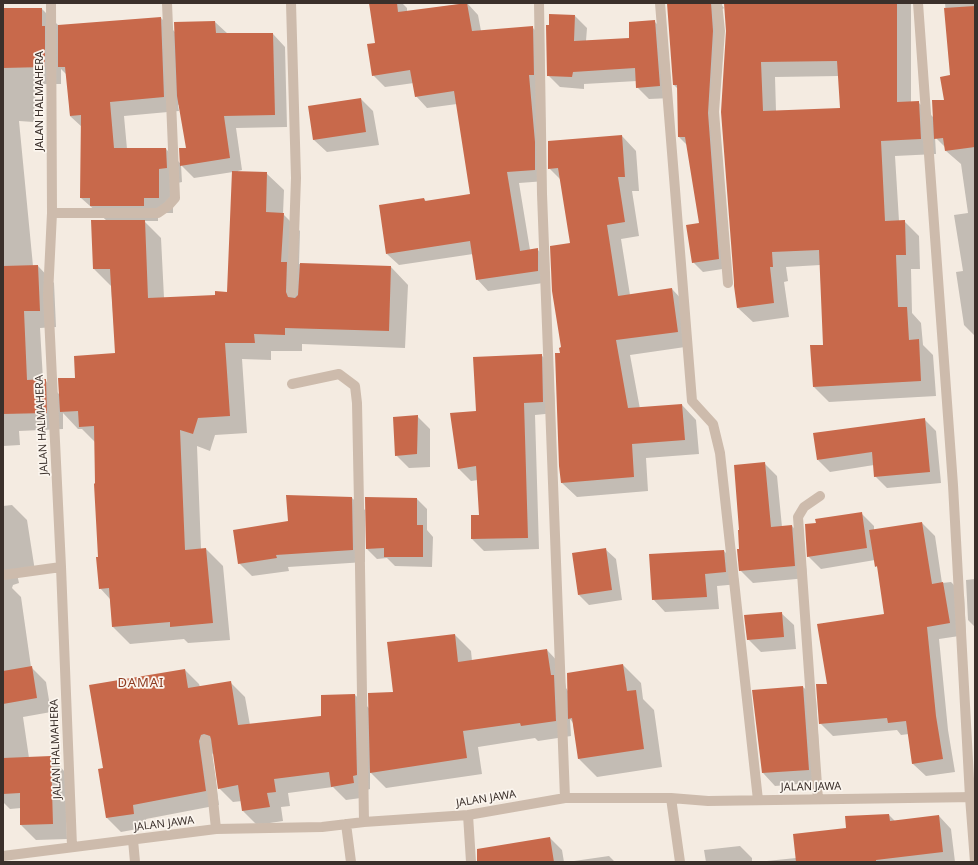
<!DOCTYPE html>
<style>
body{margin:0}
#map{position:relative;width:978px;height:865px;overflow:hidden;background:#f4ebe1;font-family:"Noto Sans",sans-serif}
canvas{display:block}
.frame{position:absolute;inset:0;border:4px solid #3b302b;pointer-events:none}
</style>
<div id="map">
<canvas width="978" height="865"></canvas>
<div class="frame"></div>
</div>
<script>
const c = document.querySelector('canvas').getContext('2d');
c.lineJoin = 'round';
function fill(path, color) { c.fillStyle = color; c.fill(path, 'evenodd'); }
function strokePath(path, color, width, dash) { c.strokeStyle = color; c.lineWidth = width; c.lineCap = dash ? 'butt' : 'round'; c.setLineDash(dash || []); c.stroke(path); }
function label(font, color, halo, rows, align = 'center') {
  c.font = font + ' "Noto Sans",sans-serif'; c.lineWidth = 3.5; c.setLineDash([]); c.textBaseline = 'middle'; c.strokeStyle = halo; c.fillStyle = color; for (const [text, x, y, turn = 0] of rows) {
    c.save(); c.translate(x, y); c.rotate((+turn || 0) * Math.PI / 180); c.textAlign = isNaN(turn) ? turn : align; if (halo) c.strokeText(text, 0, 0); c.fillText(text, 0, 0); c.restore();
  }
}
const shadow = new Path2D(`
 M 370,3 L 402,3 L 407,8 L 407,12 L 467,3 L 478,15 L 481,31 L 532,27 L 544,39 L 546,181 L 519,183 L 530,250 L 537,249 L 549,261 L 550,282 L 488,291 L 477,279 L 473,254 L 399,265 L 387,254 L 424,199 L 427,202 L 472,195 L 457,104 L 427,108 L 416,96 L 414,83 L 385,87 L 373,75 L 376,44 Z
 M 668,3 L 720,3 L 724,8 L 721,10 L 717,123 L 729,268 L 703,272 L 693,262 L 700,224 L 688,146 L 679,137 L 678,89 L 674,85 Z
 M 725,3 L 911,3 L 911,102 L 918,102 L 934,118 L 945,101 L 951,76 L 945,3 L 975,3 L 975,336 L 964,325 L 956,272 L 963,271 L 954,215 L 968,213 L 961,164 L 946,151 L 946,148 L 935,137 L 936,154 L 895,156 L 899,221 L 904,221 L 919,236 L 920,269 L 911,269 L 912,313 L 921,323 L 923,345 L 933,355 L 936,396 L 829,402 L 814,387 L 812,346 L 824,346 L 820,265 L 786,267 L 788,281 L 784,282 L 789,317 L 753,322 L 738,308 L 727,30 ZM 839,76 L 841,109 L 776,111 L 775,77 Z
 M 3,9 L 42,9 L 59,26 L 161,18 L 176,33 L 215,22 L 228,34 L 273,34 L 285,47 L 287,127 L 236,128 L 242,170 L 238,171 L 238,172 L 266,173 L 284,190 L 283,214 L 300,231 L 299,264 L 391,267 L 408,285 L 405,348 L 302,344 L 302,351 L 271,351 L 271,360 L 242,359 L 247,433 L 215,435 L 210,451 L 197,446 L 201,549 L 206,549 L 223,566 L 230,640 L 188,643 L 184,639 L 130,644 L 113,627 L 110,599 L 100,588 L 95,442 L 82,429 L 78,429 L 63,413 L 63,429 L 19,431 L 20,445 L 3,446 ZM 61,69 L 67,75 L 70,116 L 82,127 L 81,198 L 106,220 L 92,220 L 94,269 L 111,286 L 116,354 L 76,379 L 60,395 L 45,380 L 43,380 L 40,328 L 56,327 L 54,283 L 38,266 L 33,266 L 19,121 L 34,122 L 36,84 L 61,84 ZM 180,104 L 187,149 L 181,164 L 166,149 L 127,149 L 124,116 L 179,111 L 178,105 ZM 181,165 L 194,178 L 233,172 L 228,293 L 216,296 L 164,298 L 161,238 L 144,221 L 158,221 L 158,213 L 173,213 L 173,184 L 182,182 Z
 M 575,16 L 587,28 L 586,41 L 630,39 L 654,21 L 666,33 L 672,98 L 649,99 L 637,87 L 637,81 L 584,84 L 584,89 L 560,87 L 548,75 Z
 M 361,99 L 373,111 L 379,145 L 327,152 L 314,140 L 309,107 Z
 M 622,136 L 636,151 L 639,191 L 632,191 L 639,236 L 621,239 L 630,295 L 672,289 L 686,304 L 692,346 L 630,355 L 640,409 L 682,405 L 696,420 L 699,454 L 646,458 L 648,491 L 577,497 L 562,483 L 561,354 L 571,244 L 561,180 L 549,168 Z
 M 541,355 L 553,366 L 555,413 L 535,415 L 539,549 L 484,551 L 472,539 L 480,516 L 478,480 L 471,481 L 459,469 L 477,412 Z
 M 417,416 L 430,429 L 430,467 L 409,468 L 396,455 Z
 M 924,419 L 936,431 L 941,483 L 887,488 L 875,476 L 874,465 L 830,472 L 818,460 Z
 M 765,464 L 777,476 L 782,527 L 792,526 L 804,539 L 807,578 L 753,583 L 740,570 Z
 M 352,498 L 365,510 L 365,562 L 288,567 L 289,571 L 252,576 L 239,563 L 289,522 Z
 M 417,499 L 427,509 L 427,530 L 433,537 L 432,567 L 395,566 L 387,558 L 377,559 L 367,549 Z
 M 12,505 L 27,520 L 35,571 L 17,574 L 19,583 L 13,585 L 12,588 L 21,597 L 31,667 L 46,682 L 51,712 L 23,717 L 29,758 L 51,757 L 65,772 L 67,839 L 36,840 L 21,825 L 21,808 L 10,809 L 3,802 L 3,506 Z
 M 861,513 L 874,526 L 874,530 L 922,523 L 935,536 L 942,583 L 951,582 L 964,595 L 966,635 L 939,639 L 948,730 L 955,772 L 926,776 L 913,764 L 909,734 L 901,735 L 897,730 L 833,736 L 820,723 L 828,685 L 885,615 L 878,568 L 876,566 L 875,560 L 821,569 L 808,556 L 817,524 Z
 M 605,549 L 616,559 L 622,600 L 589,605 L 579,595 L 573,554 Z
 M 724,551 L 736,563 L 739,584 L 717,586 L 719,609 L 665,612 L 653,599 Z
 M 975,579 L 975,627 L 968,620 L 966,580 Z
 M 781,613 L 794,625 L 796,649 L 761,652 L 748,639 Z
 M 455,635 L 471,651 L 472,661 L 547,650 L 562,666 L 566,688 L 568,691 L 623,665 L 641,683 L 643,699 L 654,710 L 662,767 L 597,777 L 579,759 L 573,723 L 570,719 L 571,736 L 538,741 L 535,738 L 478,747 L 482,774 L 386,788 L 370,772 L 370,789 L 367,790 L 368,797 L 346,800 L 333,787 L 288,793 L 290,806 L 281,807 L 283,821 L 257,825 L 243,811 L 242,801 L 233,802 L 219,788 L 214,751 L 212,755 L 219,805 L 146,819 L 148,827 L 121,832 L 107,818 L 104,769 L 185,670 L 199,684 L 200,687 L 231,683 L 245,697 L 250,725 L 322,717 L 322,696 L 355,695 L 370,709 L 394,693 Z
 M 803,687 L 816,699 L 821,782 L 775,786 L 763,773 L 754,691 Z
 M 889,815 L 895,821 L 939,816 L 951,829 L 955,862 L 757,862 L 796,858 L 847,829 Z
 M 550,838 L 562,850 L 564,862 L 509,862 Z
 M 740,846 L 752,858 L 752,862 L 706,862 L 704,850 Z
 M 609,856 L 615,862 L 567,862 Z`);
const building = new Path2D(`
 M 369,3 L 397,3 L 398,12 L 467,3 L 472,31 L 533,26 L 534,75 L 529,75 L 535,142 L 535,170 L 507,172 L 520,251 L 538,248 L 538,271 L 476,280 L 470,241 L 386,254 L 379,205 L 424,198 L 425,201 L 470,194 L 454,91 L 415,97 L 410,70 L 372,76 L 367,44 L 375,43 Z
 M 667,3 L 711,3 L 713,31 L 708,113 L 719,259 L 692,263 L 686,225 L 699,223 L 685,137 L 678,137 L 677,85 L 673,85 Z
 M 724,3 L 897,3 L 897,102 L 919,101 L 921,139 L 881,141 L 885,221 L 905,220 L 906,255 L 896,255 L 898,307 L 907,307 L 909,340 L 919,339 L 921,381 L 813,387 L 810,345 L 823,345 L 819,250 L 772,252 L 773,267 L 770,267 L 774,303 L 737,308 L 734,286 L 734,282 L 721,112 L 726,31 ZM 837,61 L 840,108 L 763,111 L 761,62 Z
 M 975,6 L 975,147 L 945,151 L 943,138 L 934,139 L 932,100 L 944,100 L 940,77 L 950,75 L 944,8 Z
 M 3,8 L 42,8 L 42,26 L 45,26 L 45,67 L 3,68 Z
 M 549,14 L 575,15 L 574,41 L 629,38 L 629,22 L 655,20 L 660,86 L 636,88 L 635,68 L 573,72 L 572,77 L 547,76 L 546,25 L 549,25 Z
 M 161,17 L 164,97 L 110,102 L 114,148 L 166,148 L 167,168 L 159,169 L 159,198 L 144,198 L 144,206 L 90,206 L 90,198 L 80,198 L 81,115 L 70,116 L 65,67 L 58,67 L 58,25 Z
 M 215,21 L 216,33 L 273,33 L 275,115 L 224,116 L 230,158 L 180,166 L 179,148 L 186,148 L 177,96 L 174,22 Z
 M 361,98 L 366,132 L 313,140 L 308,106 Z
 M 622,135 L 625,177 L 618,177 L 625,222 L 607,225 L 618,296 L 672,288 L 678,332 L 616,340 L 628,408 L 682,404 L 685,440 L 632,444 L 634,477 L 561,483 L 559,466 L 555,353 L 560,353 L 559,348 L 561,347 L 552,291 L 550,246 L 570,243 L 558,168 L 548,169 L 548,141 Z
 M 232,171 L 267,172 L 266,212 L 284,213 L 281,262 L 287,262 L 286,292 L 288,297 L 295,298 L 298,295 L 300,263 L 391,266 L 389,331 L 285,328 L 285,335 L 254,334 L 255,343 L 225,343 L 230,416 L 198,418 L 193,434 L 180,430 L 185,550 L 206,548 L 213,623 L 170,627 L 170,622 L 112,627 L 109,588 L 99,589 L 96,557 L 98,557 L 94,484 L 95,483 L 94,426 L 79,427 L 78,411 L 60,412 L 58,378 L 75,378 L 74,356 L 115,353 L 110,269 L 93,269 L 91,220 L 145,220 L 148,298 L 215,295 L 215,291 L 227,292 Z
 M 38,265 L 40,311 L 24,311 L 27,380 L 46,379 L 47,413 L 3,414 L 3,266 Z
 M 542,354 L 543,402 L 524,403 L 528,538 L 471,539 L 471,515 L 479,515 L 476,466 L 458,469 L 450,413 L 476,411 L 473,357 Z
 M 418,415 L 417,454 L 395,456 L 393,417 Z
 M 925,418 L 930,472 L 874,477 L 872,452 L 817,460 L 813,433 Z
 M 765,462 L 771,527 L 792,525 L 795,566 L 739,571 L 737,549 L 739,549 L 738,530 L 739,530 L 734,465 Z
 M 286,495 L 352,497 L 353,550 L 276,555 L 277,558 L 238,564 L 233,530 L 288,521 Z
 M 365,497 L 417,498 L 417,525 L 423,525 L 423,557 L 384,557 L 384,548 L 366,549 Z
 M 862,512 L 867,548 L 807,557 L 805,524 L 816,523 L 815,519 Z
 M 922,522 L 932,584 L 943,582 L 950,623 L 927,627 L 936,716 L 943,759 L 912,764 L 906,721 L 888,723 L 887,718 L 819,724 L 816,684 L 827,684 L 817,624 L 884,614 L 877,566 L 875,567 L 869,530 Z
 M 606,548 L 612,590 L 578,595 L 572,553 Z
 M 724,550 L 726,572 L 705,574 L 707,597 L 652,600 L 649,554 Z
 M 782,612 L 784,637 L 747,640 L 744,615 Z
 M 455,634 L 458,662 L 547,649 L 551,675 L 554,675 L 556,721 L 521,726 L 520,723 L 463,731 L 467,758 L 370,773 L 368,693 L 393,692 L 387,642 Z
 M 623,664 L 627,691 L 636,690 L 644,749 L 578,759 L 572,718 L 568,719 L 567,673 Z
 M 32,666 L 37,698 L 3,704 L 3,671 Z
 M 185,669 L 188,688 L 231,681 L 238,725 L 321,716 L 321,695 L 355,694 L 357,775 L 353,776 L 354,783 L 331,787 L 329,772 L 274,779 L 276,792 L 267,793 L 270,807 L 242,811 L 238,785 L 218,789 L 211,739 L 210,736 L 204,734 L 201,735 L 199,741 L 206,791 L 133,805 L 134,814 L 106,818 L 98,769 L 103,768 L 89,685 Z
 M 803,686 L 809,770 L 762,773 L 752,690 Z
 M 51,756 L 53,824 L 20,825 L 20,793 L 3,794 L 3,758 Z
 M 889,814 L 890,821 L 939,815 L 943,852 L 876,860 L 876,862 L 796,862 L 793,834 L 846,828 L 845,816 Z
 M 550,837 L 554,862 L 477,862 L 477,849 Z`);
const minor = new Path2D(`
 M 51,3 L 52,213 L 48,295 L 61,567 L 72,846
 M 291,3 L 296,178 L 292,292
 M 539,3 L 542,194 L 565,798
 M 660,3 L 692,401 L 713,424 L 720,453 L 758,800
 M 717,3 L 720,31 L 714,112 L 728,283
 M 918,3 L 953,485 L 970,797 L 975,862
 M 52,213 L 158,213 L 168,206 L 175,198 L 167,3
 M 292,384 L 339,374 L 355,386 L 357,403 L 359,504 L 364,822
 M 3,575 L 61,567
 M 205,740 L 211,780 L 216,829
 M 671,798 L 680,862
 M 818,799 L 798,517 L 804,507 L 820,496
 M 468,815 L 471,862
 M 346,824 L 351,862
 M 133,840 L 135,862
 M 3,856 L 216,829 L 322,827 L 364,822 L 468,815 L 565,798 L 671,798 L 708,801 L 975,797`);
const streetNames = [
 ["JALAN HALMAHERA",40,101,-90],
 ["JALAN HALMAHERA",42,425,-93],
 ["JALAN HALMAHERA",56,749,-92],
 ["JALAN JAWA",811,787,-1],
 ["JALAN JAWA",486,799,-9],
 ["JALAN JAWA",164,824,-7]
];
const quarterNames = [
 ["DAMAI",141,683]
];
fill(shadow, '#0003');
fill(building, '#c8694b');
strokePath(minor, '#cdbbac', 10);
label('11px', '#3b302b', '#fbf5ee', streetNames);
c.letterSpacing = '1px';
label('13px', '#8c3b22', '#fbf5ee', quarterNames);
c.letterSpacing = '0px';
</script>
